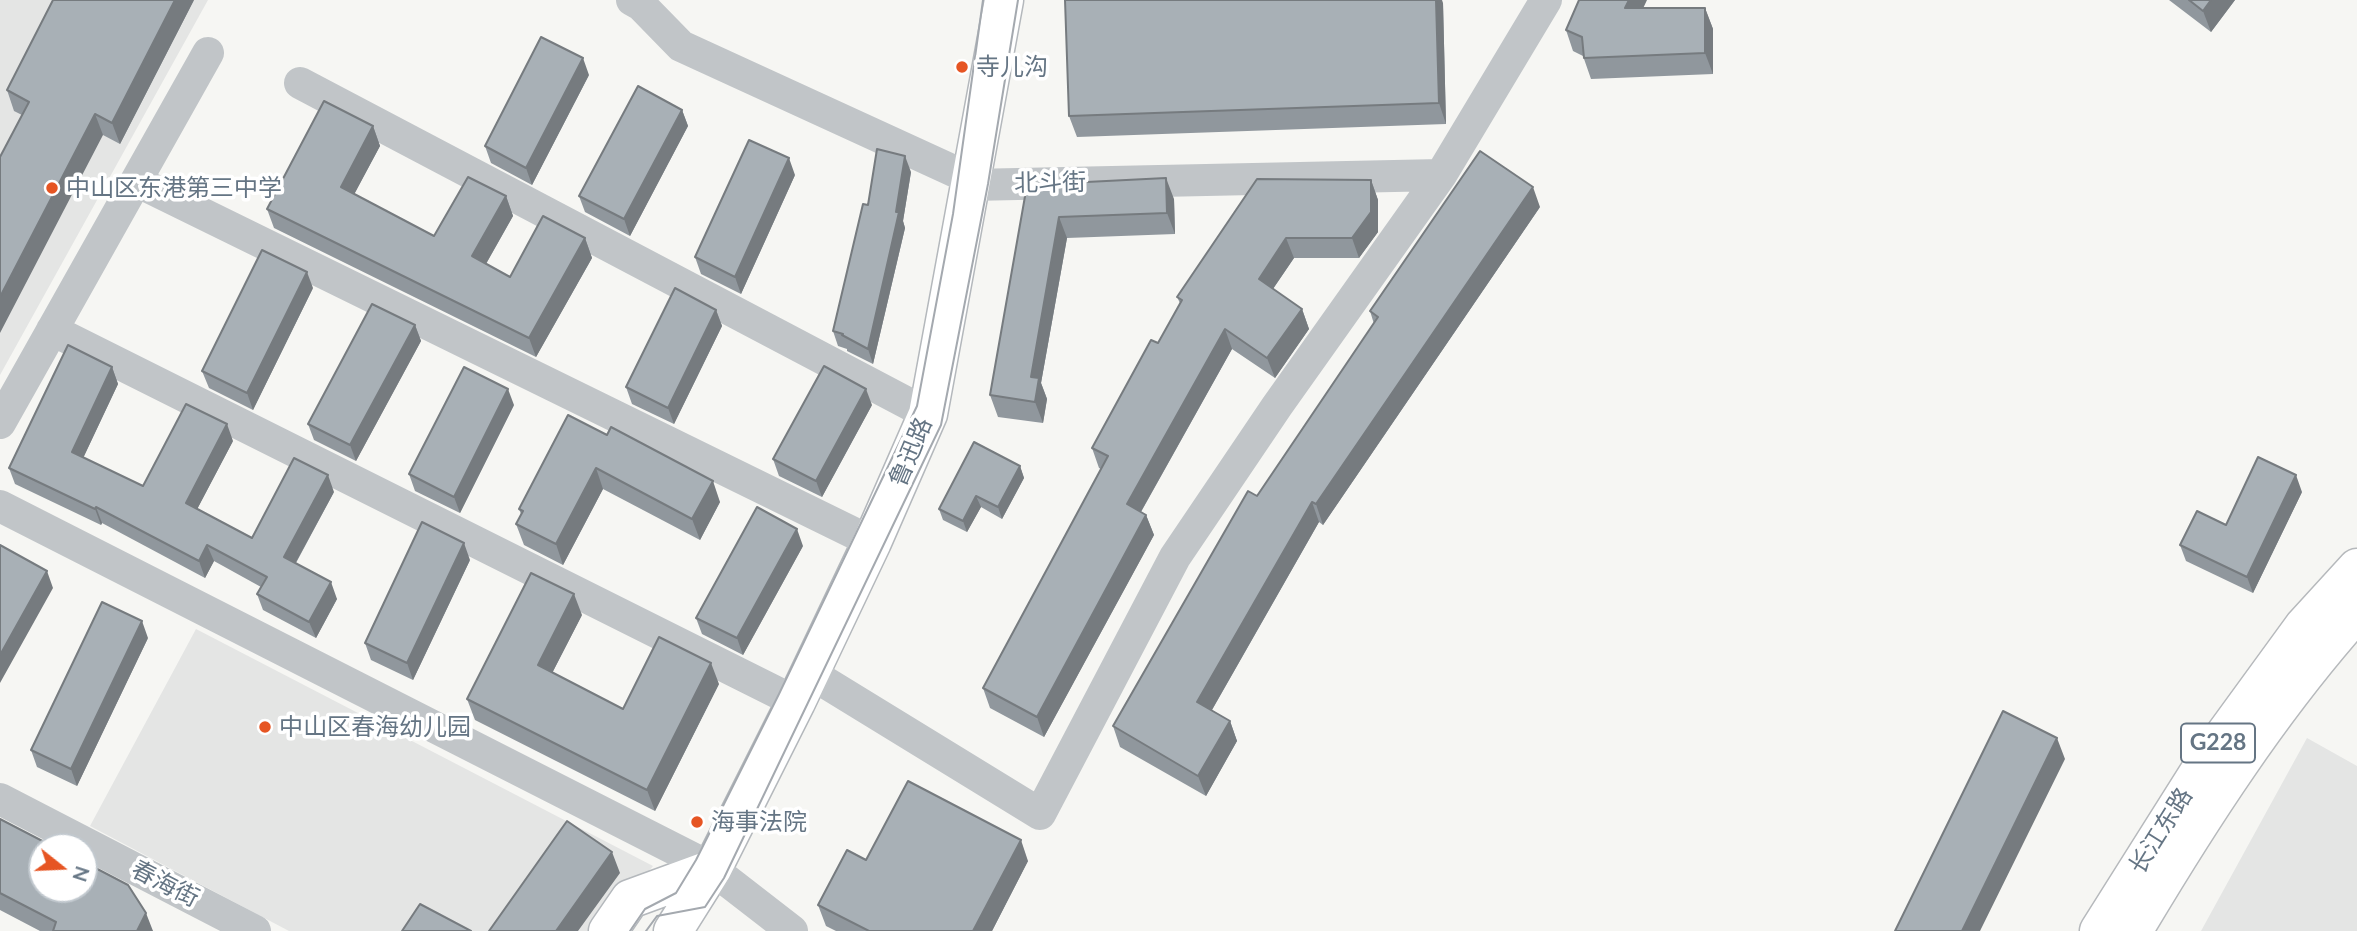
<!DOCTYPE html>
<meta charset="utf-8">
<style>
body{margin:0}
#map{position:relative;width:2357px;height:931px;overflow:hidden;background:#f6f6f3;font-family:Lato,sans-serif}
canvas{display:block}
.north{position:absolute;left:28px;top:833px;width:70px;height:70px;box-sizing:border-box;background:#fff;border:2px solid #c1c8ce;border-radius:50%;rotate:108deg;font-size:19px;font-weight:700;line-height:28px;text-align:center;color:#657584}
.north::after{content:'';display:block;margin:auto;width:24px;height:32px;background:#e65523;clip-path:polygon(50% 0,100% 100%,50% 72%,0 100%)}
</style>
<div id="map">
<canvas width="2357" height="931"></canvas>
<div class="north">N</div>
</div>
<script>
const c = document.querySelector('canvas').getContext('2d');
c.lineJoin = 'round';
function fill(path, color) { c.fillStyle = color; c.fill(path, 'evenodd'); }
function strokePath(path, color, width, dash) { c.strokeStyle = color; c.lineWidth = width; c.lineCap = dash ? 'butt' : 'round'; c.setLineDash(dash || []); c.stroke(path); }
function label(font, color, halo, rows, align = 'center') {
  c.font = font + ' Lato,"Noto Sans SC",sans-serif'; c.lineWidth = 7; c.setLineDash([]); c.textBaseline = 'middle'; c.strokeStyle = halo; c.fillStyle = color; for (const [text, x, y, turn = 0] of rows) {
    c.save(); c.translate(x, y); c.rotate((+turn || 0) * Math.PI / 180); c.textAlign = isNaN(turn) ? turn : align; if (halo) c.strokeText(text, 0, 0); c.fillText(text, 0, 0); c.restore();
  }
}
const built = new Path2D(`
 M 0,0 L 208,0 L 0,375 Z
 M 196,629 L 653,866 L 601,931 L 289,931 L 90,826 Z
 M 2307,738 L 2357,766 L 2357,931 L 2201,931 Z`);
const minor = new Path2D(`
 M 632,0 L 641,5 L 681,46 L 958,173 L 971,185 L 1441,175
 M 300,83 L 928,414
 M 136,181 L 872,542
 M 52,330 L 796,702
 M 0,423 L 208,53
 M 0,506 L 696,860 L 712,869 L 792,931
 M 810,673 L 1040,814 L 1175,557 L 1277,406 L 1441,175 L 1546,0
 M 0,799 L 255,931`);
const major = new Path2D(`
 M 608,931 L 630,899 L 712,869
 M 673,931 L 712,869 L 796,702 L 872,542 L 928,414 L 1004,0`);
const highway = new Path2D(`
 M 2099,931 L 2210,755 L 2304,626 L 2357,568
 M 2133,931 C 2199,820 2271,708 2357,612`);
const tram = new Path2D(`
 M 630,931 L 645,909 L 676,893 L 696,860 L 779,694 L 917,406 L 953,214 L 983,0
 M 646,931 L 657,916 L 705,907 L 724,878 L 941,425 L 988,184 L 1018,0`);
const wall = new Path2D(`
 M 194,0 L 120,144 L 103,135 L 22,115 L 14,111 L 7,90 Z
 M 2169,0 L 2235,0 L 2211,32 Z
 M 1443,3 L 1446,124 L 1077,137 L 1069,116 Z
 M 1643,8 L 1705,8 L 1713,29 L 1713,74 L 1591,79 L 1583,56 L 1573,51 L 1566,30 Z
 M 589,75 L 532,185 L 491,163 L 485,146 Z
 M 682,110 L 688,126 L 630,236 L 585,212 L 579,196 Z
 M 373,126 L 380,146 L 354,194 L 434,236 L 506,196 L 513,216 L 486,264 L 510,277 L 585,238 L 592,258 L 536,357 L 274,228 L 267,209 Z
 M 911,172 L 903,221 L 905,228 L 873,364 L 847,351 L 847,349 L 838,346 L 833,331 L 868,205 Z
 M 795,175 L 741,294 L 701,274 L 695,257 Z
 M 1371,180 L 1378,200 L 1378,232 L 1359,258 L 1294,258 L 1273,289 L 1302,309 L 1309,329 L 1275,378 L 1232,349 L 1141,512 L 1146,515 L 1154,535 L 1044,737 L 990,708 L 983,688 L 1101,469 L 1099,468 L 1092,448 L 1158,343 L 1180,303 L 1177,297 Z
 M 1027,185 L 1174,199 L 1175,234 L 1067,238 L 1041,383 L 1047,399 L 1043,423 L 998,417 L 990,395 Z
 M 1540,207 L 1323,525 L 1319,522 L 1212,710 L 1230,721 L 1237,741 L 1206,796 L 1120,747 L 1113,726 L 1257,496 L 1374,324 L 1370,311 Z
 M 313,288 L 253,410 L 209,388 L 202,371 Z
 M 716,310 L 722,326 L 674,424 L 632,404 L 626,387 Z
 M 415,325 L 421,341 L 356,461 L 314,440 L 308,424 Z
 M 112,367 L 118,384 L 83,458 L 143,486 L 233,441 L 197,509 L 252,538 L 334,492 L 296,563 L 337,599 L 316,638 L 263,610 L 257,594 L 261,587 L 214,561 L 205,578 L 102,523 L 101,525 L 15,484 L 9,468 Z
 M 514,405 L 460,513 L 415,491 L 409,474 Z
 M 872,405 L 822,497 L 779,476 L 773,459 Z
 M 568,415 L 720,502 L 700,540 L 603,489 L 563,565 L 524,545 L 516,524 L 521,514 L 519,509 Z
 M 1020,466 L 1024,478 L 1002,519 L 981,507 L 967,532 L 943,520 L 939,509 Z
 M 2302,492 L 2253,593 L 2186,561 L 2180,545 Z
 M 803,546 L 743,655 L 702,634 L 696,618 Z
 M 470,560 L 413,680 L 371,660 L 365,643 Z
 M 582,615 L 552,673 L 623,709 L 719,684 L 655,811 L 475,720 L 467,699 Z
 M 148,638 L 77,786 L 37,767 L 31,750 Z
 M 0,819 L 153,931 L 40,931 L 0,910 Z
 M 866,860 L 1028,861 L 992,931 L 836,931 L 826,926 L 818,905 Z`);
const shadedWall = new Path2D(`
 M 175,0 L 194,0 L 120,144 L 112,123 Z
 M 1436,0 L 1442,0 L 1443,3 L 1446,124 L 1439,103 Z
 M 1629,0 L 1647,0 L 1633,30 L 1625,8 Z
 M 2211,0 L 2235,0 L 2211,32 L 2203,11 Z
 M 1705,8 L 1713,29 L 1713,74 L 1705,53 Z
 M 583,58 L 589,75 L 532,185 L 526,168 Z
 M 682,110 L 688,126 L 630,236 L 624,219 Z
 M 95,114 L 103,135 L 0,333 L 0,297 Z
 M 373,126 L 380,146 L 348,206 L 341,187 Z
 M 905,156 L 911,172 L 903,221 L 905,228 L 873,364 L 868,349 L 896,212 Z
 M 789,158 L 795,175 L 741,294 L 735,277 Z
 M 1166,178 L 1174,199 L 1175,234 L 1167,213 Z
 M 1371,180 L 1378,200 L 1378,232 L 1359,258 L 1352,238 Z
 M 1533,187 L 1540,207 L 1323,525 L 1316,504 Z
 M 506,196 L 513,216 L 479,276 L 472,256 Z
 M 1059,217 L 1067,238 L 1041,383 L 1047,399 L 1043,423 L 1035,402 L 1031,377 Z
 M 585,238 L 592,258 L 536,357 L 529,338 Z
 M 1286,238 L 1294,258 L 1266,299 L 1259,279 Z
 M 307,272 L 313,288 L 253,410 L 247,393 Z
 M 1302,309 L 1309,329 L 1275,378 L 1267,358 Z
 M 716,310 L 722,326 L 674,424 L 668,408 Z
 M 415,325 L 421,341 L 356,461 L 350,445 Z
 M 1225,329 L 1232,349 L 1134,524 L 1127,504 Z
 M 112,367 L 118,384 L 78,469 L 72,452 Z
 M 508,389 L 514,405 L 460,513 L 454,497 Z
 M 866,389 L 872,405 L 822,497 L 816,481 Z
 M 227,424 L 233,441 L 192,519 L 186,503 Z
 M 1020,466 L 1024,478 L 1002,519 L 998,507 Z
 M 596,468 L 603,489 L 563,565 L 556,544 Z
 M 328,475 L 334,492 L 290,573 L 284,557 Z
 M 2296,475 L 2302,492 L 2253,593 L 2247,577 Z
 M 713,481 L 720,502 L 700,540 L 692,519 Z
 M 976,496 L 981,507 L 967,532 L 963,521 Z
 M 1312,502 L 1319,522 L 1205,722 L 1197,702 Z
 M 96,507 L 102,523 L 101,525 L 95,509 Z
 M 1146,515 L 1154,535 L 1044,737 L 1037,717 Z
 M 797,529 L 803,546 L 743,655 L 737,638 Z
 M 464,543 L 470,560 L 413,680 L 407,663 Z
 M 207,545 L 214,561 L 205,578 L 199,561 Z
 M 47,571 L 53,588 L 0,683 L 0,655 Z
 M 331,582 L 337,599 L 316,638 L 309,622 Z
 M 574,594 L 582,615 L 545,687 L 538,665 Z
 M 142,621 L 148,638 L 77,786 L 71,769 Z
 M 711,663 L 719,684 L 655,811 L 647,790 Z
 M 1230,721 L 1237,741 L 1206,796 L 1198,776 Z
 M 2057,738 L 2065,759 L 1980,931 L 1962,931 Z
 M 1021,840 L 1028,861 L 992,931 L 973,931 Z
 M 612,852 L 620,873 L 578,931 L 556,931 Z
 M 146,913 L 153,931 L 137,931 Z`);
const building = new Path2D(`
 M 53,0 L 175,0 L 112,123 L 95,114 L 0,297 L 0,157 L 29,102 L 7,90 Z
 M 1065,0 L 1436,0 L 1439,103 L 1069,116 Z
 M 1579,0 L 1629,0 L 1625,8 L 1705,8 L 1705,53 L 1584,58 L 1582,37 L 1566,30 Z
 M 2189,0 L 2211,0 L 2203,11 Z
 M 541,37 L 583,58 L 526,168 L 485,146 Z
 M 638,86 L 682,110 L 624,219 L 579,196 Z
 M 324,101 L 373,126 L 341,187 L 434,236 L 468,177 L 506,196 L 472,256 L 510,277 L 543,216 L 585,238 L 529,338 L 267,209 Z
 M 749,140 L 789,158 L 735,277 L 695,257 Z
 M 877,149 L 905,156 L 896,212 L 899,212 L 868,349 L 842,335 L 843,334 L 833,331 L 863,204 L 868,205 Z
 M 1480,151 L 1533,187 L 1316,504 L 1312,502 L 1197,702 L 1230,721 L 1198,776 L 1113,726 L 1248,491 L 1257,496 L 1378,317 L 1370,311 Z
 M 1166,178 L 1167,213 L 1059,217 L 1031,377 L 1039,378 L 1035,402 L 990,395 L 1027,185 Z
 M 1257,179 L 1371,180 L 1371,212 L 1352,238 L 1286,238 L 1259,279 L 1302,309 L 1267,358 L 1225,329 L 1127,504 L 1146,515 L 1037,717 L 983,688 L 1108,456 L 1092,448 L 1151,340 L 1158,343 L 1182,300 L 1177,297 Z
 M 262,250 L 307,272 L 247,393 L 202,371 Z
 M 675,288 L 716,310 L 668,408 L 626,387 Z
 M 372,304 L 415,325 L 350,445 L 308,424 Z
 M 68,345 L 112,367 L 72,452 L 143,486 L 186,404 L 227,424 L 186,503 L 252,538 L 294,458 L 328,475 L 284,557 L 331,582 L 309,622 L 257,594 L 267,577 L 207,545 L 199,561 L 96,507 L 95,509 L 9,468 Z
 M 824,366 L 866,389 L 816,481 L 773,459 Z
 M 464,367 L 508,389 L 454,497 L 409,474 Z
 M 568,415 L 607,435 L 611,427 L 713,481 L 692,519 L 596,468 L 556,544 L 516,524 L 523,511 L 519,509 Z
 M 974,442 L 1020,466 L 998,507 L 976,496 L 963,521 L 939,509 Z
 M 2258,457 L 2296,475 L 2247,577 L 2180,545 L 2197,511 L 2226,525 Z
 M 757,507 L 797,529 L 737,638 L 696,618 Z
 M 422,522 L 464,543 L 407,663 L 365,643 Z
 M 0,545 L 47,571 L 0,655 Z
 M 531,573 L 574,594 L 538,665 L 623,709 L 659,637 L 711,663 L 647,790 L 467,699 Z
 M 102,602 L 142,621 L 71,769 L 31,750 Z
 M 2003,711 L 2057,738 L 1962,931 L 1895,931 Z
 M 908,781 L 1021,840 L 973,931 L 869,931 L 818,905 L 847,850 L 866,860 Z
 M 0,819 L 54,847 L 42,847 L 42,889 L 84,889 L 84,862 L 128,885 L 146,913 L 137,931 L 53,931 L 56,922 L 0,893 Z
 M 567,821 L 612,852 L 556,931 L 489,931 Z
 M 420,904 L 471,931 L 402,931 Z`);
const markers = [
 [962,67,7,"#e65523"],
 [52,188,7,"#e65523"],
 [265,727,7,"#e65523"],
 [697,822,7,"#e65523"]
];
const shields = [
 [2218,743,74]
];
const shieldNames = [
 ["G228",2218,743]
];
const poiNames = [
 ["寺儿沟",976,67],
 ["中山区东港第三中学",66,188],
 ["中山区春海幼儿园",279,727],
 ["海事法院",711,822]
];
const streetNames = [
 ["北斗街",1050,183,-1],
 ["鲁迅路",911,452,-67],
 ["长江东路",2161,831,-58],
 ["春海街",165,884,27]
];
fill(built, '#e4e5e4');
strokePath(major, '#b4b8bc', 41);
strokePath(highway, '#b6b9bc', 41);
strokePath(minor, '#c1c5c8', 32);
strokePath(major, '#fff', 38);
strokePath(highway, '#fff', 38);
strokePath(tram, '#a4a9af', 2);
fill(wall, '#90979d');
fill(shadedWall, '#767b7f');
fill(building, '#a8b0b6');
strokePath(building, '#767b7f', 2);
for (const [x, y, r, color] of markers) { const dot = new Path2D(); dot.arc(x, y, r, 0, 2 * Math.PI); c.fillStyle = color; c.fill(dot); strokePath(dot, '#fff', 2.5); }
for (const [x, y, w] of shields) { const box = new Path2D(); box.roundRect(x - w / 2, y - 19.5, w, 39, 5); c.fillStyle = '#fff'; c.fill(box); strokePath(box, '#657584', 2); }
label('bold 23px', '#657584', null, shieldNames);
label('24px', '#657584', '#fff', poiNames, 'left');
label('24px', '#657584', '#fff', streetNames);
</script>
